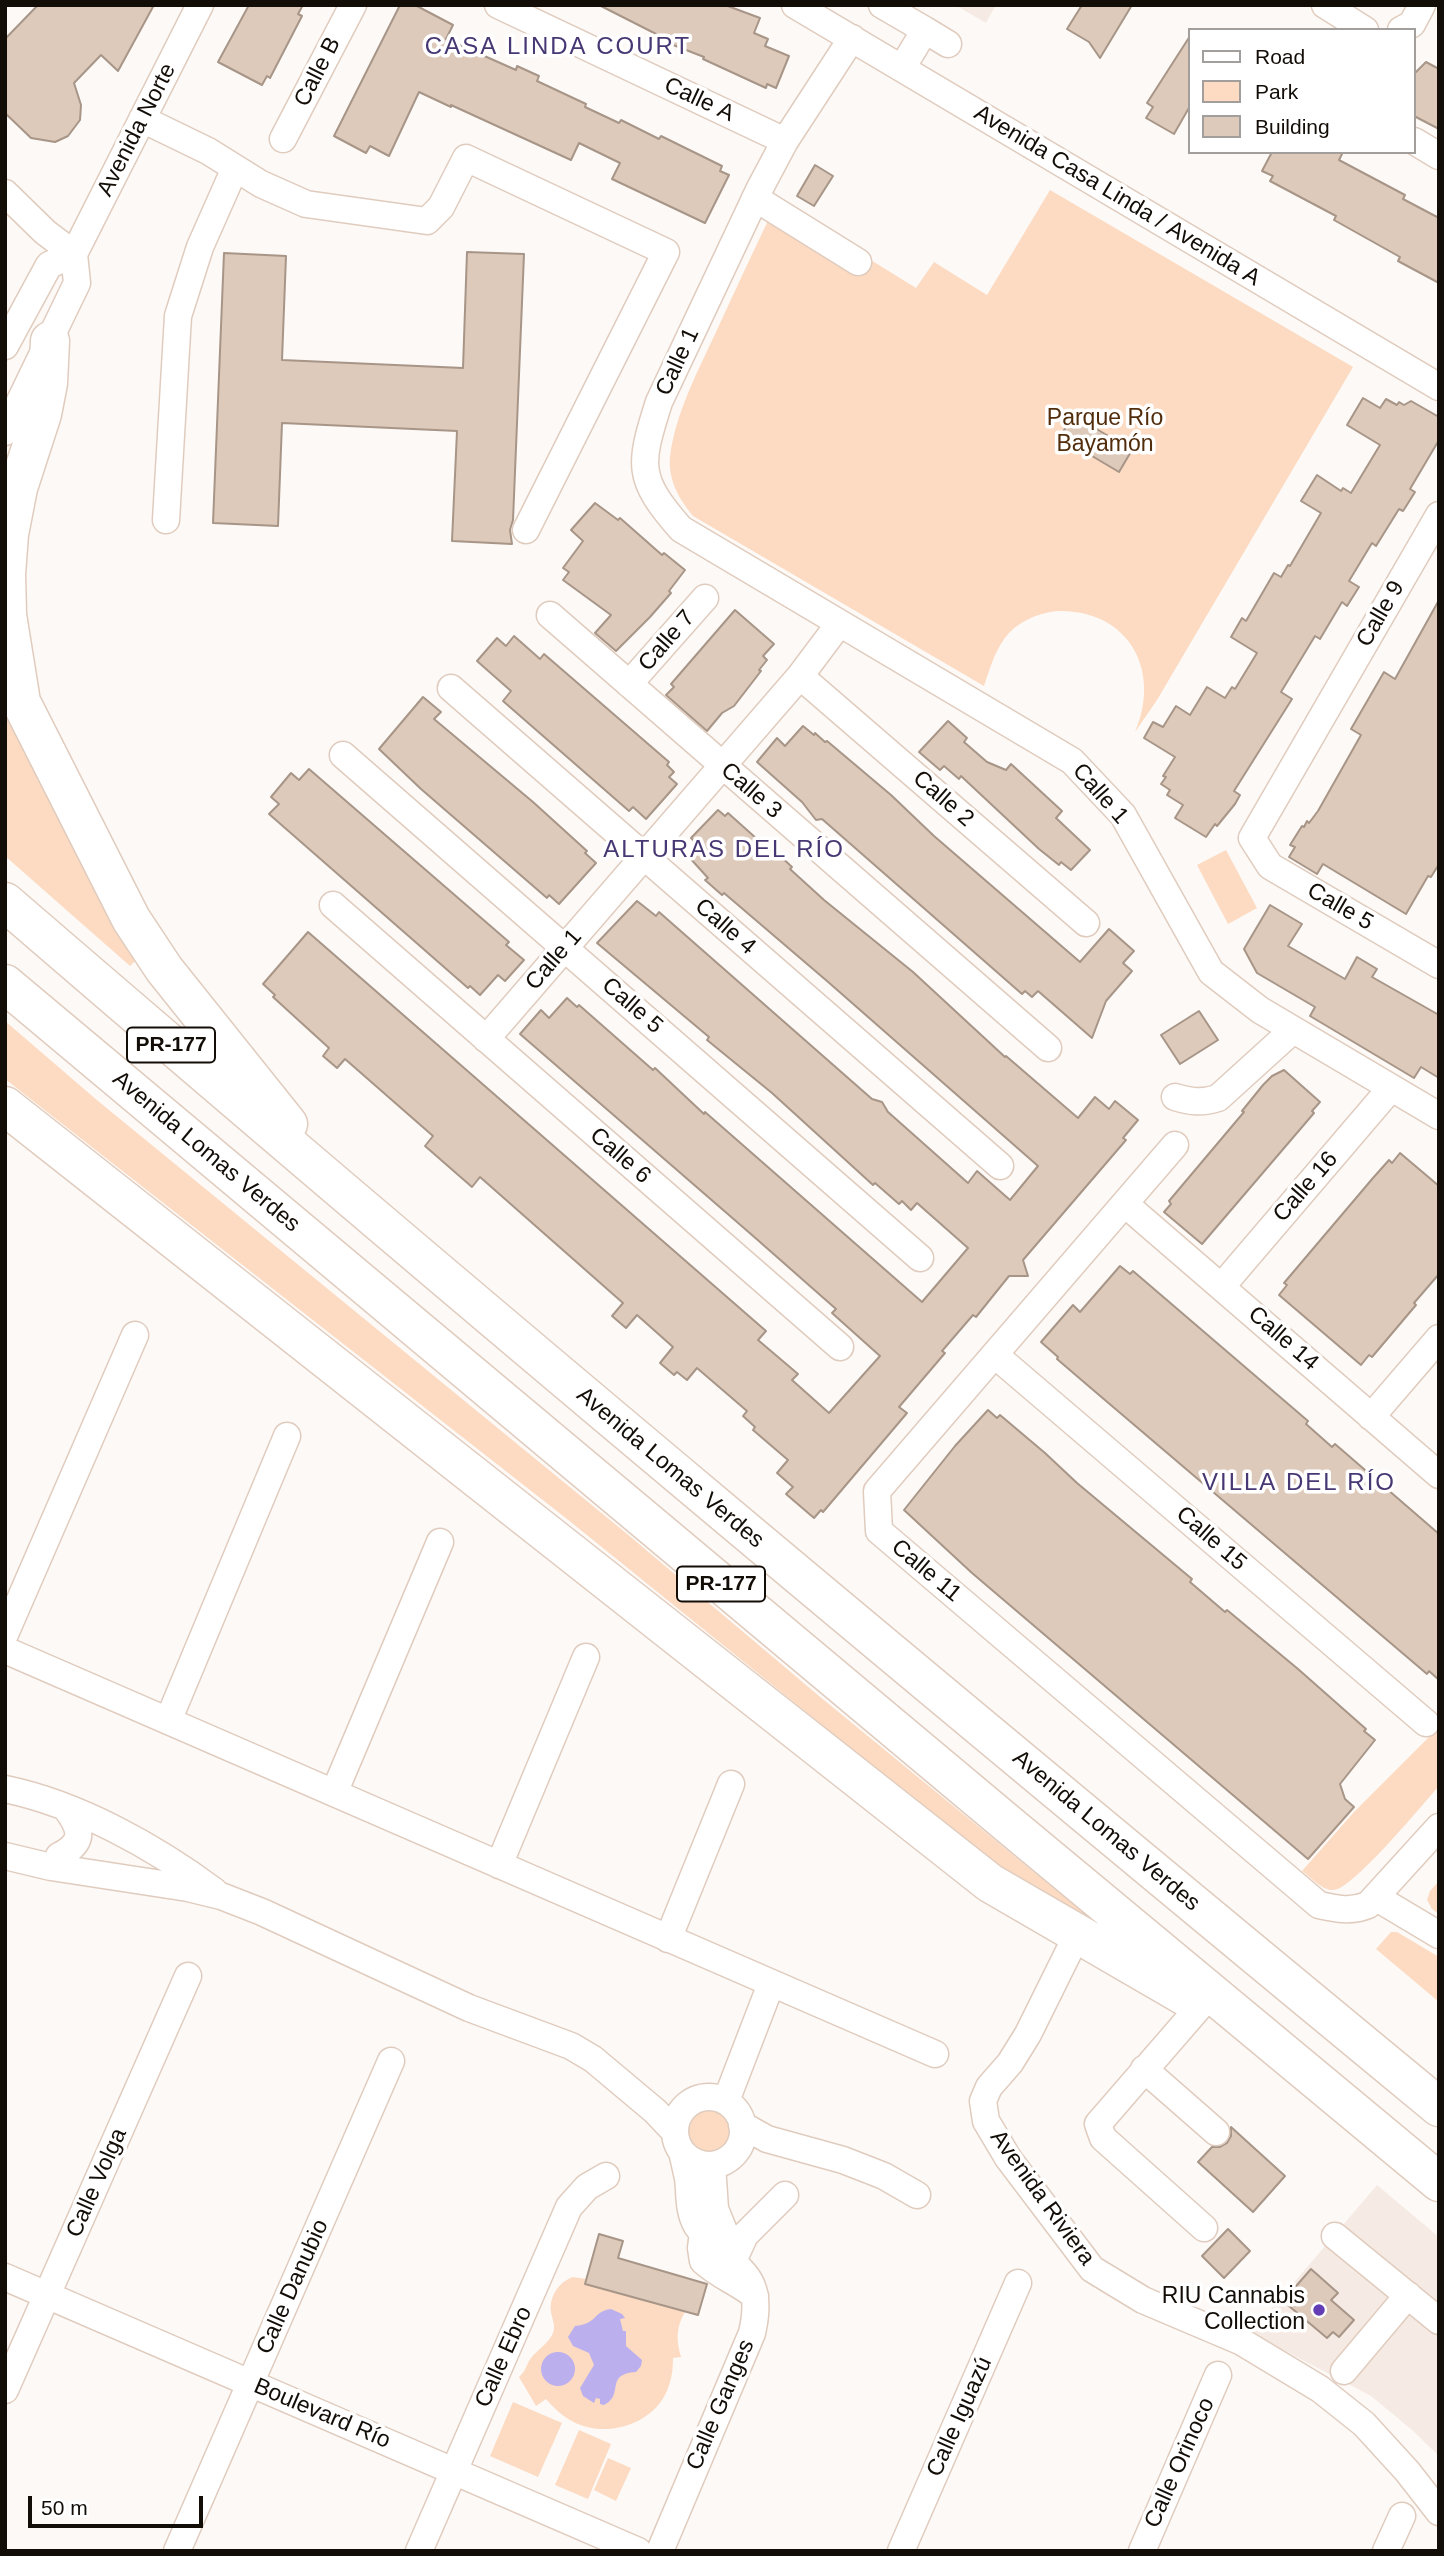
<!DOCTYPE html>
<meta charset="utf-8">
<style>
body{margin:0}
#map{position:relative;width:1444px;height:2556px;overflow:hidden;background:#fdf9f6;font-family:Helvetica,sans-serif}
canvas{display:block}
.frame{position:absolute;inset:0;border:7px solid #130d08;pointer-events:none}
.legend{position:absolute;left:1188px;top:28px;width:228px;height:126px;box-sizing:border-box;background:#fff;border:2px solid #a19e9c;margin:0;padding:9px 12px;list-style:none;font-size:21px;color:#130d08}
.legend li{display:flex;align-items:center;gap:14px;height:35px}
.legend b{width:35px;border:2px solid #a19e9c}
.scale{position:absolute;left:28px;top:2496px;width:175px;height:32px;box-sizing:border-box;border:4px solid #130d08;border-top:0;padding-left:9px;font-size:21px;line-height:24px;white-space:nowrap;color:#130d08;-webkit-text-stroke:5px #fff;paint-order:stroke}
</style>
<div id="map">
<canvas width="1444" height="2556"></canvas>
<div class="frame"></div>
<ul class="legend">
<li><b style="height:9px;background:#fff"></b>Road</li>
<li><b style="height:19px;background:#fcdbc2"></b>Park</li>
<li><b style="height:19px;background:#ddcabb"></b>Building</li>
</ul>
<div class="scale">50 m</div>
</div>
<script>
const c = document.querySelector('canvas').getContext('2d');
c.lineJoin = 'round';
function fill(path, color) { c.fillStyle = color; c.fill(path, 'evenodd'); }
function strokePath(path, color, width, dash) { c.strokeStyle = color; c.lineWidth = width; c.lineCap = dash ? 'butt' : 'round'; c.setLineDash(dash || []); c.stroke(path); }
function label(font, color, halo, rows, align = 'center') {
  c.font = font + ' Helvetica,sans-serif'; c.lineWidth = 7; c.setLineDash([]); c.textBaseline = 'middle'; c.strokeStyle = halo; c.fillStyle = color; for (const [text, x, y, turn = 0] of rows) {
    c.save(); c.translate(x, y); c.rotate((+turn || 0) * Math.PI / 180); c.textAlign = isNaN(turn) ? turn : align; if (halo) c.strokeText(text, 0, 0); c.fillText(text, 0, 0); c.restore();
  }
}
const built = new Path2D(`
 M 955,5 L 996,5 L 986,23 Z
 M 1377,2185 L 1439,2237 L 1439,2456 L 1412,2430 L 1371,2396 L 1251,2333 Z`);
const green = new Path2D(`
 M 1050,190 L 1353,367 L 1157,700 L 1135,732 C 1161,673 1131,612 1062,611 C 1044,611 1022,619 1009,633 C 996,647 990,668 984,686 L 693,516 C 679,499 668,480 670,457 C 675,414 698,371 716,332 C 736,289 756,245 777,202 L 916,288 L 934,262 L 987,295 Z
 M 5,715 L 20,737 L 136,960 L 130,966 L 5,856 Z
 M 1226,850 L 1257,908 L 1228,924 L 1197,865 Z
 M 5,1021 L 98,1101 L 626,1533 L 819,1696 L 1102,1928 L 998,1867 L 567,1519 L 5,1079 Z
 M 1439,1727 L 1439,1786 C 1422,1805 1354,1888 1334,1890 C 1322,1891 1311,1877 1302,1871 L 1354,1812 Z
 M 1439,1881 L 1439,1914 L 1432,1909 L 1427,1900 L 1430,1891 Z
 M 1391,1932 L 1397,1932 L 1439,1957 L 1439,2002 L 1376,1949 Z
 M686 2131a23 23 0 1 1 46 0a23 23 0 1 1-46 0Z
 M 573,2277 L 586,2279 L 585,2284 L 685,2312 C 676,2327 676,2340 681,2357 L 673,2358 C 673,2372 671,2383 665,2395 C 648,2427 601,2439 570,2420 C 561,2415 553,2407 546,2399 L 536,2406 L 519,2377 C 526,2371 526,2365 531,2358 C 537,2350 549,2343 553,2333 C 556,2325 552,2320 551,2312 C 549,2296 559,2282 573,2277 Z
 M 513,2402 L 562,2423 L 538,2477 L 490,2456 Z
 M 579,2430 L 611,2444 L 588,2499 L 555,2485 Z
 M 608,2458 L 631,2468 L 616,2501 L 594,2490 Z`);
const water = new Path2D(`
 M 611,2309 L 622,2314 L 625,2318 L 620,2319 L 623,2331 L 626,2331 L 626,2346 L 642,2360 L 641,2366 L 636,2372 C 604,2374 625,2395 604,2405 L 600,2404 L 600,2399 L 596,2398 L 594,2403 L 583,2396 L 580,2388 L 594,2365 L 589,2353 L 573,2346 L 568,2337 L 575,2326 C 598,2324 593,2311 611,2309 Z
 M541 2369a17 17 0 1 1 34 0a17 17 0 1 1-34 0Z`);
const building = new Path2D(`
 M 38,5 L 154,5 L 118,71 L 101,55 L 74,83 L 81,105 L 80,120 L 68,136 L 55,142 L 31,138 L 5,113 L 5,39 Z
 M 249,5 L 303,5 L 298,14 L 302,16 L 270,78 L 267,76 L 262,85 L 218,62 Z
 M 400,5 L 415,5 L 453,25 L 446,39 L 516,70 L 517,66 L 539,76 L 537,81 L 586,104 L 585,107 L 619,123 L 621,120 L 659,139 L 661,136 L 722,166 L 720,171 L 729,175 L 705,223 L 612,179 L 620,163 L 579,143 L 571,160 L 451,105 L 451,107 L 419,92 L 389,156 L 370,146 L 366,153 L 334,136 Z
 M 599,5 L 725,5 L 760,18 L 754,33 L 768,39 L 765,46 L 789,56 L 776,88 L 767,84 L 766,88 L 703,59 L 704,57 L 663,41 L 664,38 Z
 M 1082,5 L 1132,5 L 1100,58 L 1089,42 L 1067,29 Z
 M 1190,36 L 1190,106 L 1174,134 L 1146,118 L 1153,107 L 1147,103 Z
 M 1426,62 L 1439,69 L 1439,129 L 1414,116 L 1414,74 Z
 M 1272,152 L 1343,152 L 1339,160 L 1405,195 L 1403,199 L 1439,218 L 1439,283 L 1398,261 L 1400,257 L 1334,220 L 1336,216 L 1270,181 L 1273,176 L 1262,171 Z
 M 815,165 L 833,176 L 814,206 L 797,196 Z
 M 467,252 L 524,254 L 513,520 L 510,530 L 512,544 L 452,541 L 457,431 L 282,423 L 278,526 L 213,523 L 224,253 L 286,256 L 282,360 L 463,368 Z
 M 1363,398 L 1380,408 L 1386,399 L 1397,405 L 1399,402 L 1404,405 L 1411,401 L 1439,417 L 1439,440 L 1410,489 L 1415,492 L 1405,508 L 1403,511 L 1399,509 L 1376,546 L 1372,543 L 1349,581 L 1359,587 L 1347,606 L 1342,602 L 1320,639 L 1315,636 L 1281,692 L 1292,699 L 1234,791 L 1240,795 L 1235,804 L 1217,826 L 1215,824 L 1206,837 L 1175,818 L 1183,805 L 1167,795 L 1170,790 L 1161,784 L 1166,777 L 1163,776 L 1175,757 L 1144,738 L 1153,722 L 1163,727 L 1176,706 L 1190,715 L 1207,687 L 1225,698 L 1232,687 L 1235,689 L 1257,653 L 1231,637 L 1242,618 L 1246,621 L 1274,573 L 1281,577 L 1288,565 L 1290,566 L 1321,513 L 1301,501 L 1317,475 L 1341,491 L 1343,488 L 1351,493 L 1380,445 L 1347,425 Z
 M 1073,415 L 1132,450 L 1119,472 L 1060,437 Z
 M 595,503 L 618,520 L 620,518 L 662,555 L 664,553 L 685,570 L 669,591 L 671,593 L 650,617 L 616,651 L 595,633 L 611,615 L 563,580 L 569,572 L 563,568 L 583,541 L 571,530 Z
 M 1439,600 L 1439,864 L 1431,877 L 1428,876 L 1406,914 L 1323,864 L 1317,874 L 1289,857 L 1295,847 L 1290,845 L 1302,826 L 1304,827 L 1307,821 L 1309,823 L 1318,811 L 1361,735 L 1351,729 L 1384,672 L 1395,679 Z
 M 735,610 L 774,644 L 763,656 L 767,660 L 759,670 L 761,671 L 734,706 L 722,713 L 707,731 L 666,695 L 674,687 L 671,684 Z
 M 514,636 L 540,659 L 544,654 L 669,762 L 667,765 L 674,772 L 669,777 L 677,784 L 646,819 L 633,807 L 629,811 L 503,701 L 511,691 L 477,661 L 497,638 L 506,646 Z
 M 423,697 L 441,712 L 434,719 L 533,802 L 587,851 L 585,853 L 596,863 L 559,904 L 549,895 L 547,898 L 421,789 L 379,749 Z
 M 948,721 L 967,738 L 964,742 L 987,762 L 1006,770 L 1011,764 L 1062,811 L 1056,818 L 1090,850 L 1071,870 L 1061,862 L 1059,865 L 1039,849 L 961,776 L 959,779 L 944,766 L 940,770 L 919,752 Z
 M 803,726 L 814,735 L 815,733 L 825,742 L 827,741 L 891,795 L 934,836 L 1080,962 L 1109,929 L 1134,951 L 1123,963 L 1132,971 L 1106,1001 L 1092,1038 L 1038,991 L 1032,997 L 1025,991 L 1022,994 L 822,819 L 816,820 L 802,802 L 757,762 L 777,738 L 785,746 Z
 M 309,769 L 509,942 L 506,945 L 524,960 L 505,981 L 498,975 L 480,995 L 470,986 L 468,988 L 269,814 L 279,804 L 271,797 L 291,773 L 299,780 Z
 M 718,810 L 725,816 L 728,813 L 757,839 L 776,854 L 777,853 L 792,867 L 790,869 L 824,900 L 913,972 L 1005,1057 L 1006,1056 L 1078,1118 L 1095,1097 L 1109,1109 L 1115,1101 L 1138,1120 L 1123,1138 L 1126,1140 L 1023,1260 L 1028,1276 L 1009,1276 L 976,1317 L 973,1315 L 942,1351 L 945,1353 L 899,1407 L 907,1413 L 823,1512 L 821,1510 L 814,1518 L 786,1494 L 793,1487 L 777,1473 L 788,1460 L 753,1430 L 755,1427 L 743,1416 L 747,1411 L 697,1368 L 687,1380 L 677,1372 L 674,1375 L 660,1363 L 673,1347 L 637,1315 L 626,1328 L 612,1316 L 623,1303 L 480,1177 L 472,1187 L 425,1146 L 433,1136 L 345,1059 L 337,1068 L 323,1056 L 329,1048 L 273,997 L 275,995 L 263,984 L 308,932 L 766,1331 L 758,1340 L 798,1374 L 792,1380 L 829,1413 L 880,1356 L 832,1313 L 836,1309 L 752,1235 L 520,1034 L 541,1010 L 549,1018 L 567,998 L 577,1007 L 579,1005 L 653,1070 L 655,1068 L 704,1114 L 705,1112 L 922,1302 L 968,1248 L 917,1203 L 911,1210 L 902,1201 L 899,1204 L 875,1183 L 873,1185 L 772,1093 L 707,1040 L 709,1037 L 597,943 L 637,901 L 656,916 L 659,912 L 872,1099 L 882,1102 L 888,1112 L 968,1183 L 977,1171 L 1010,1200 L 1038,1166 L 827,981 L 724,893 L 722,895 L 705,880 L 708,878 L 689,857 L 699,846 L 691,838 Z
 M 1270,905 L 1302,924 L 1288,946 L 1345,979 L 1357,957 L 1377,969 L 1372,977 L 1439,1015 L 1439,1078 L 1421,1067 L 1414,1078 L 1310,1016 L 1315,1007 L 1257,973 L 1244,949 Z
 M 1199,1011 L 1218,1040 L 1180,1064 L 1161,1035 Z
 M 1284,1070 L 1320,1102 L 1312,1111 L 1314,1113 L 1202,1244 L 1164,1212 L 1171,1204 L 1169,1201 L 1244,1112 L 1242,1111 L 1263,1085 L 1272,1076 Z
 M 1400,1153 L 1439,1186 L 1439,1274 L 1414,1303 L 1416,1305 L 1372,1357 L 1369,1355 L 1361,1365 L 1279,1295 L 1287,1285 L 1284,1283 L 1373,1178 L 1389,1160 L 1392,1163 Z
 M 1120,1266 L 1130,1274 L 1133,1271 L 1308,1421 L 1306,1424 L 1332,1447 L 1335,1444 L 1439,1534 L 1439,1680 L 1429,1671 L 1427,1674 L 1092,1389 L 1057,1359 L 1058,1357 L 1041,1342 L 1073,1305 L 1080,1312 Z
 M 988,1410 L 997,1418 L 1000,1415 L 1045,1453 L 1077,1483 L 1192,1579 L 1190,1582 L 1225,1612 L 1227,1610 L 1298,1669 L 1366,1729 L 1364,1731 L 1375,1740 L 1340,1784 L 1345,1799 L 1354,1807 L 1308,1859 L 972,1573 L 904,1510 L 955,1446 Z
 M 1231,2127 L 1285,2176 L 1253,2212 L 1198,2162 L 1212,2147 L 1220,2147 L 1227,2143 L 1231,2136 Z
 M 1228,2229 L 1250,2251 L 1224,2278 L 1202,2256 Z
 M 599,2234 L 623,2241 L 618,2258 L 707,2284 L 698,2315 L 585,2284 Z
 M 1311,2269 L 1338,2293 L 1331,2300 L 1354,2320 L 1339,2337 L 1333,2332 L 1327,2338 L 1283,2301 Z`);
const minor = new Path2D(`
 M 498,5 L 785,141
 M 795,5 L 1439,387
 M 882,5 L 925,30 L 902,68
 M 1325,5 L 1365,30
 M 925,30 L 948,44
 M 1401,30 L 1412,24 L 1422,5
 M 852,38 L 785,141 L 760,188 L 659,402 C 639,465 636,478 681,529 L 1072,761 L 1123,815 L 1211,972 L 1260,1010 L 1439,1116
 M 142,119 L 208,151 L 261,184 L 306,204 L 427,221 L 441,207 L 466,158 L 666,252 L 526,530
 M 283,139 L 353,5
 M 1414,141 L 1439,156
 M 5,193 L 45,232 L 74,254
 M 755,198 L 858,262
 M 5,346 L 49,265 L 74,254
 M 5,432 L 77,283 L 74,254 L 200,5
 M 1439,515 L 1252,838 L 1270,866 L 1439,965
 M 166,520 L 178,316 L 200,247 L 235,168
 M 550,615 L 1048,1048
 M 800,676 L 1086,923
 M 629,684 L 705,598
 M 451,688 L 1000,1166
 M 343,755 L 920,1258
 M 333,905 L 840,1347
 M 486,1039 L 800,676 L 839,624
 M 1175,1097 C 1191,1102 1202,1103 1218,1098 L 1293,1030
 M 1175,1145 L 877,1491 L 879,1531 L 1319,1905 C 1337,1909 1351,1912 1368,1905 L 1439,1827
 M 1125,1204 L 1439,1475
 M 1222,1286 L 1391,1088
 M 995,1355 L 1426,1723
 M 1371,1417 L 1439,1338
 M 5,1634 L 135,1335
 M 5,1650 L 935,2054
 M 168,1721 L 287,1436
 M 5,1789 C 78,1804 155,1847 214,1891
 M 334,1793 L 440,1542
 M 5,1856 L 51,1867 L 188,1888 L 221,1896 L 262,1912 L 469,2008 L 571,2046 L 593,2059 L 655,2111 L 674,2131
 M 59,1856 C 85,1842 82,1830 66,1808
 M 499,1865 L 586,1657
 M 1377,1898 L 1439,1935
 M 1077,1935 L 1028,2034 L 1010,2063 L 989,2087 L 983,2101 L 986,2121 L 1008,2158 L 1092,2269 L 1143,2300 L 1242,2342 L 1320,2389 L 1364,2424 L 1407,2471 L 1439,2512
 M 668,1939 L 731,1784
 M 1201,2005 L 1098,2124 L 1103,2138 L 1204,2228
 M 1144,2069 L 1216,2132
 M675 2131a34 34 0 1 1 68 0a34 34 0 1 1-68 0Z
 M 726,2101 L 771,1984
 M 742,2125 L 767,2139 L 843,2160 L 884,2176 L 917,2195
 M 712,2165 L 715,2209 L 728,2241 L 732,2259
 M 703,2232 L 701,2248 L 703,2261 C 719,2276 738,2282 755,2296
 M 1335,2236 L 1439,2321
 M 733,2261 L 745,2235 L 785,2195
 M 5,2277 L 638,2551
 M 1344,2371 L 1408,2295
 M 5,2390 L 188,1976
 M 177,2551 L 391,2061
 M 419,2551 L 569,2207 L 587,2187 L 606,2176
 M 660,2551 L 752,2333 C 768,2264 726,2271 697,2226 C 688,2211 690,2194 688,2178 C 686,2169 684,2160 682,2152
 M 901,2551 L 1018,2283
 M 1142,2551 L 1218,2375
 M 1386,2551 L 1402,2516`);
const highway = new Path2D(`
 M 5,685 L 21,702 L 131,919 L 164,969 L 288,1124
 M 21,702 L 7,615 L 6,574 L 9,534 L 18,488 L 42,414 L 48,383 L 50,341
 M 5,902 C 478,1310 957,1709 1439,2107
 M 5,984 L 1008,1824 L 1439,2182
 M 5,1106 L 990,1883 L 1190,1999`);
const markers = [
 [1319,2310,7,"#623db5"]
];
const shields = [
 [171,1045,88],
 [721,1584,88]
];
const shieldNames = [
 ["PR-177",171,1045],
 ["PR-177",721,1584]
];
const streetNames = [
 ["Calle B",318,72,-63],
 ["Calle A",699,100,25],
 ["Avenida Norte",137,130,-63],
 ["Avenida Casa Linda / Avenida A",1117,196,31],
 ["Calle 1",678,362,-65],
 ["Calle 9",1381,614,-60],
 ["Calle 7",667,641,-49],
 ["Calle 3",751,791,41],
 ["Calle 1",1100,794,49],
 ["Calle 2",943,799,41],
 ["Calle 5",1340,907,30],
 ["Calle 4",725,927,41],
 ["Calle 1",554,960,-49],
 ["Calle 5",632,1006,41],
 ["Avenida Lomas Verdes",206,1152,40],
 ["Calle 6",620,1156,41],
 ["Calle 16",1306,1187,-49],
 ["Calle 14",1283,1339,41],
 ["Avenida Lomas Verdes",670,1468,40],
 ["Calle 15",1211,1539,41],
 ["Calle 11",926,1571,40],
 ["Avenida Lomas Verdes",1106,1831,40],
 ["Calle Volga",97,2183,-66],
 ["Avenida Riviera",1042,2198,54],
 ["Calle Danubio",293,2287,-66],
 ["Calle Ebro",504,2357,-66],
 ["Calle Ganges",721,2405,-67],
 ["Boulevard Río",322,2414,23],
 ["Calle Iguazú",960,2417,-66],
 ["Calle Orinoco",1180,2463,-66]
];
const parkNames = [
 ["Parque Río",1105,419],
 ["Bayamón",1105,445]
];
const poiNames = [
 ["RIU Cannabis",1305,2297],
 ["Collection",1305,2323]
];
const neighbourhoodNames = [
 ["CASA LINDA COURT",558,47],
 ["ALTURAS DEL RÍO",724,850],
 ["VILLA DEL RÍO",1299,1483]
];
fill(built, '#f6ebe4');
fill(green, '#fcdbc2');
fill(water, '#bbb0ed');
fill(building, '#ddcabb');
strokePath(building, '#a79587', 2);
strokePath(minor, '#e0ccbe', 29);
strokePath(highway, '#e0ccbe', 41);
strokePath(minor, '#fff', 26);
strokePath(highway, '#fff', 38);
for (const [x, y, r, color] of markers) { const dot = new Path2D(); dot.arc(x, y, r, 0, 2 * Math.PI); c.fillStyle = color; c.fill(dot); strokePath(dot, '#fff', 2.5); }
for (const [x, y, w] of shields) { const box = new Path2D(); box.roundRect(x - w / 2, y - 17.5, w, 35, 5); c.fillStyle = '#fff'; c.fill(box); strokePath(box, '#130d08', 2); }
label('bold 21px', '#130d08', null, shieldNames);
label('23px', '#130d08', '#fff', streetNames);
label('23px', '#512d0c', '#fff', parkNames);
label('23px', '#130d08', '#fff', poiNames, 'right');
c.letterSpacing = '2px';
label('24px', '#473874', '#fff', neighbourhoodNames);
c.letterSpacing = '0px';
</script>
